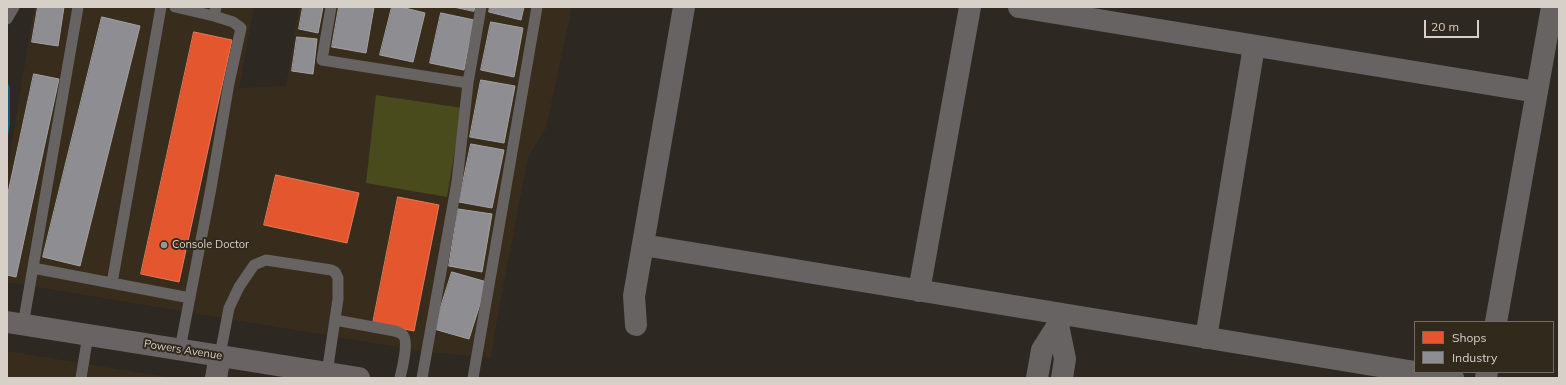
<!DOCTYPE html>
<style>
body{margin:0}
#map{position:relative;width:1566px;height:385px;overflow:hidden;background:#2d2822;font-family:Mulish,sans-serif}
canvas{display:block}
.frame{position:absolute;inset:0;border:8px solid #d6d0c9;pointer-events:none}
.legend{position:absolute;left:1414px;top:321px;width:140px;height:52px;box-sizing:border-box;background:#32291d;border:1px solid #746c62;margin:0;padding:5px 7px;list-style:none;font-size:12px;color:#d6d0c9}
.legend li{display:flex;align-items:center;gap:8px;height:20px}
.legend b{width:20px;border:1px solid #746c62}
.scale{position:absolute;left:1424px;top:20px;width:55px;height:18px;box-sizing:border-box;border:2px solid #d6d0c9;border-top:0;padding-left:5px;font-size:12px;line-height:14px;white-space:nowrap;color:#d6d0c9;-webkit-text-stroke:3px #32291d;paint-order:stroke}
</style>
<div id="map">
<canvas width="1566" height="385"></canvas>
<div class="frame"></div>
<ul class="legend">
<li><b style="height:11px;background:#e4572e"></b>Shops</li>
<li><b style="height:11px;background:#8d8d92"></b>Industry</li>
</ul>
<div class="scale">20 m</div>
</div>
<script>
const c = document.querySelector('canvas').getContext('2d');
c.lineJoin = 'round';
function fill(path, color) { c.fillStyle = color; c.fill(path, 'evenodd'); }
function strokePath(path, color, width, dash) { c.strokeStyle = color; c.lineWidth = width; c.lineCap = dash ? 'butt' : 'round'; c.setLineDash(dash || []); c.stroke(path); }
function label(font, color, halo, rows, align = 'center') {
  c.font = font + ' Mulish,sans-serif'; c.lineWidth = 4; c.setLineDash([]); c.textBaseline = 'middle'; c.strokeStyle = halo; c.fillStyle = color; for (const [text, x, y, turn = 0] of rows) {
    c.save(); c.translate(x, y); c.rotate((+turn || 0) * Math.PI / 180); c.textAlign = isNaN(turn) ? turn : align; if (halo) c.strokeText(text, 0, 0); c.fillText(text, 0, 0); c.restore();
  }
}
const built = new Path2D(`
 M 34,7 L 254,7 L 239,88 L 286,86 L 299,7 L 572,7 L 546,128 L 528,157 L 497,320 L 491,358 L 421,351 L 7,282 L 7,173 Z
 M 7,351 L 167,377 L 168,378 L 7,378 Z`);
const green = new Path2D(`
 M 376,95 L 462,108 L 447,197 L 366,183 Z`);
const water = new Path2D(`
 M 7,82 L 10,87 L 10,125 L 7,141 Z`);
const shops = new Path2D(`
 M 194,32 L 232,40 L 179,282 L 141,274 Z
 M 276,175 L 359,193 L 347,243 L 264,225 Z
 M 398,197 L 439,205 L 414,331 L 373,323 Z`);
const industry = new Path2D(`
 M 38,7 L 64,7 L 58,46 L 32,42 Z
 M 303,7 L 323,7 L 318,33 L 299,29 Z
 M 339,7 L 374,7 L 366,53 L 332,47 Z
 M 392,7 L 401,7 L 425,13 L 413,62 L 380,55 Z
 M 454,7 L 475,7 L 474,11 Z
 M 490,7 L 524,7 L 521,20 L 489,12 Z
 M 441,13 L 474,20 L 464,70 L 430,63 Z
 M 102,17 L 140,26 L 80,266 L 43,257 Z
 M 491,22 L 523,28 L 514,77 L 481,70 Z
 M 297,37 L 317,39 L 313,74 L 292,71 Z
 M 34,74 L 59,79 L 16,277 L 7,275 L 7,198 Z
 M 481,80 L 515,86 L 504,143 L 470,137 Z
 M 471,144 L 504,150 L 492,208 L 459,202 Z
 M 458,209 L 492,214 L 482,272 L 449,266 Z
 M 452,272 L 487,282 L 469,339 L 434,329 Z`);
const lane = new Path2D(`
 M 175,7 L 214,16
 M 331,7 L 322,60 L 468,83
 M 7,19 L 14,7
 M 33,268 L 190,298
 M 112,283 L 161,7
 M 335,320 L 395,331 C 397,332 401,333 403,335 C 409,342 402,369 400,378
 M 23,325 L 78,7
 M 180,349 L 211,188 L 229,83 L 241,28 L 233,22 L 214,16 L 216,7
 M 220,355 L 229,308 L 239,287 L 254,265 L 266,260 L 331,270 L 335,272 L 338,278 L 338,299 L 327,373
 M 81,378 L 88,335
 M 422,378 L 457,182 L 468,83 L 481,7
 M 473,378 L 537,7`);
const street = new Path2D(`
 M 1019,7 L 1537,92
 M 643,245 L 1415,372
 M 919,291 L 970,7
 M 1496,322 L 1552,7
 M 636,325 L 634,296 L 684,7
 M 1058,325 L 1065,359 L 1062,378
 M 1206,338 L 1254,46
 M 1416,372 L 1453,378
 M 1037,378 L 1042,350 L 1058,325 L 1061,314
 M 1486,378 L 1487,372`);
const secondary = new Path2D(`
 M 7,322 L 359,378
 M 216,378 L 220,355`);
const markers = [
 [164,245,4,"#9b958f"]
];
const poiNames = [
 ["Console Doctor",172,245]
];
const streetNames = [
 ["Powers Avenue",183,350,9]
];
fill(built, '#382d1d');
fill(green, '#4a4b1d');
fill(water, '#185678');
fill(shops, '#e4572e');
strokePath(shops, '#e07b5c', 1);
fill(industry, '#8d8d92');
strokePath(industry, '#a3a1a2', 1);
strokePath(lane, '#666362', 11);
strokePath(street, '#666362', 22);
strokePath(secondary, '#696463', 22);
for (const [x, y, r, color] of markers) { const dot = new Path2D(); dot.arc(x, y, r, 0, 2 * Math.PI); c.fillStyle = color; c.fill(dot); strokePath(dot, '#32291d', 1.5); }
label('11px', '#d6d0c9', '#32291d', poiNames, 'left');
label('11px', '#d6d0c9', '#32291d', streetNames);
</script>
